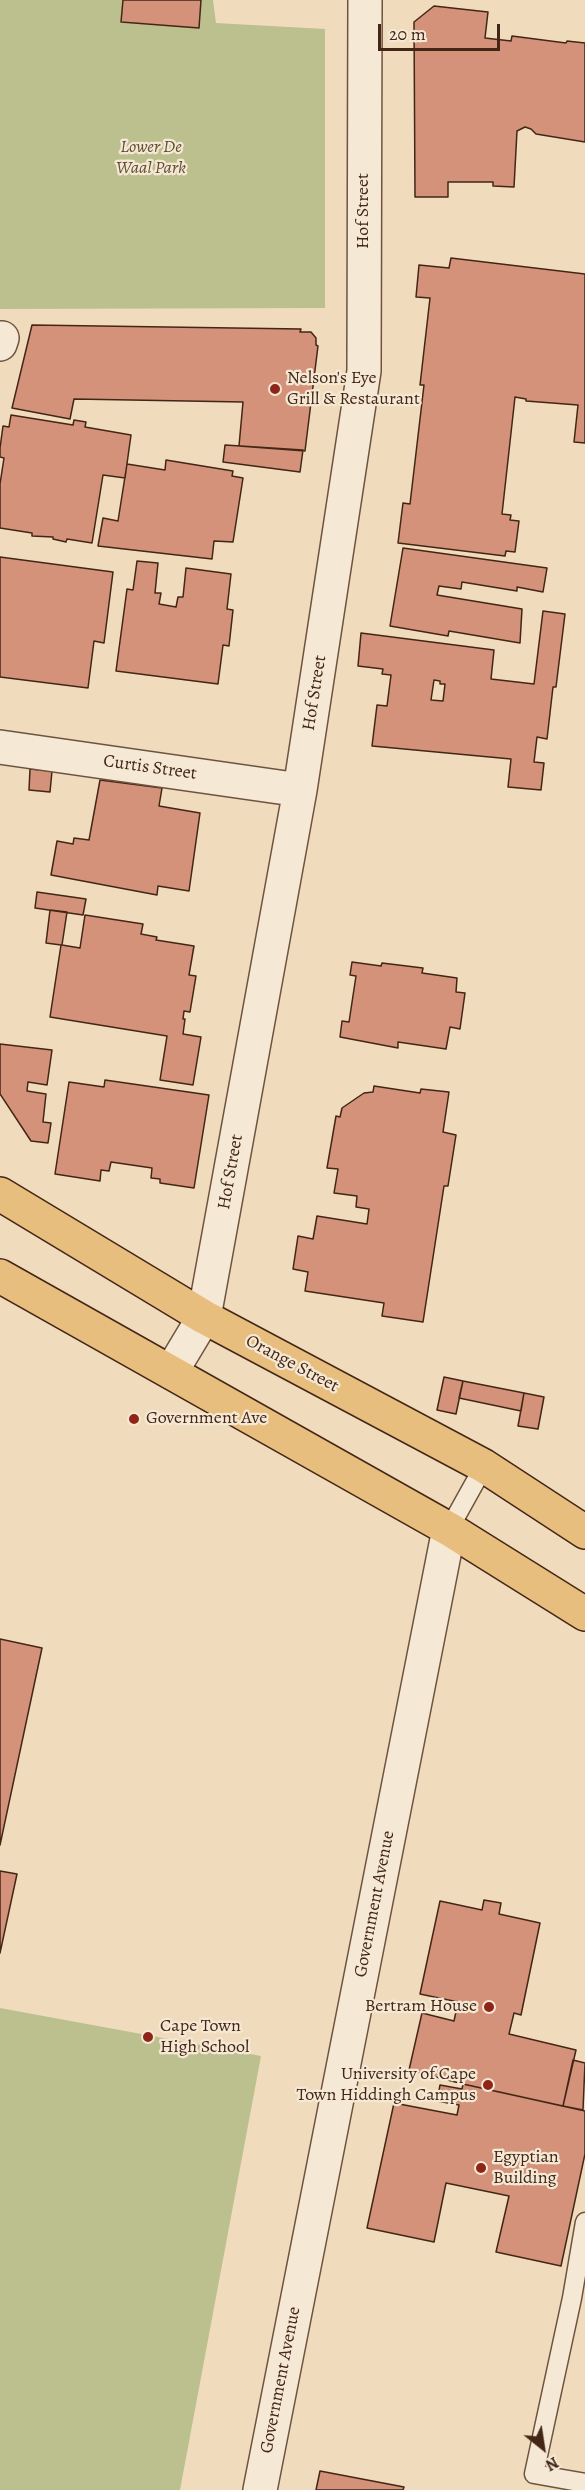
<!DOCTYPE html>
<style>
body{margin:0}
#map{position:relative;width:585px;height:2490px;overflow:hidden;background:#f0dcbd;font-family:Alegreya,serif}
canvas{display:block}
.north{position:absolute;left:513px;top:2418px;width:60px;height:60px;-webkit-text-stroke:4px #f5e8d4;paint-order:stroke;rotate:150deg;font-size:16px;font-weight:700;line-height:24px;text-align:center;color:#432616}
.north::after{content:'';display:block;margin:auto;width:21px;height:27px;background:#432616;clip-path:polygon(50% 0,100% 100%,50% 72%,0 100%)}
.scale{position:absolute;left:378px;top:24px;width:122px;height:27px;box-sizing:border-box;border:3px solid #432616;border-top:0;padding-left:8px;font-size:18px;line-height:21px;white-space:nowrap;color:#432616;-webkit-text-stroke:4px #f5e8d4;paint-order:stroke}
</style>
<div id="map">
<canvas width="585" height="2490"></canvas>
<div class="north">N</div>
<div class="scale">20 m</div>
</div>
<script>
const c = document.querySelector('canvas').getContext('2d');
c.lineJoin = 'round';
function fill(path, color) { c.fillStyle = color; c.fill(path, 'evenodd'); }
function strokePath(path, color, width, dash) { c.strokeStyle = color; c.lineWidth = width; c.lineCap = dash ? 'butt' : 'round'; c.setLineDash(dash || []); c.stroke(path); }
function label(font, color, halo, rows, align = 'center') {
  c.font = font + ' Alegreya,serif'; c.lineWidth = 4.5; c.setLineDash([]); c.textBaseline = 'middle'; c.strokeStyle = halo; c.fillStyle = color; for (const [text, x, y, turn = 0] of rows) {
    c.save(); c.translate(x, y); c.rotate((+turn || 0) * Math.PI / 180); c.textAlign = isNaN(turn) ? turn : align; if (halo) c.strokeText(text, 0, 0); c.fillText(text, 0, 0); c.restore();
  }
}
const green = new Path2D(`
 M 0,0 L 213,0 L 216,23 L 325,29 L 325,308 L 0,309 Z
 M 0,2008 L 261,2056 L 180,2490 L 0,2490 Z`);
const building = new Path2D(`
 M 123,0 L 201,0 L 199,28 L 121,22 Z
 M 434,6 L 488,12 L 485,38 L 511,41 L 512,36 L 566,43 L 567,41 L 585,43 L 585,142 L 536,134 L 531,129 L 525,127 L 517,131 L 514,187 L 493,186 L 493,182 L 448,182 L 448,197 L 415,197 L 414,22 Z
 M 451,258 L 585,274 L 585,443 L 574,442 L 578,405 L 526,401 L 526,399 L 515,397 L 502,514 L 511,515 L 510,520 L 519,521 L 515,552 L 506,551 L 505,556 L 398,543 L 403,503 L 410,504 L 424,385 L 420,385 L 430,298 L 416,297 L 419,265 L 449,268 Z
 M 32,325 L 301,329 L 300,332 L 311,332 L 316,338 L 316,345 L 318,346 L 305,451 L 239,446 L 243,402 L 74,399 L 70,419 L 12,408 Z
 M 11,415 L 73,425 L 74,420 L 86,422 L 85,427 L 131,435 L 125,478 L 103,475 L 92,543 L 67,539 L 66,542 L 53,539 L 53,537 L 32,536 L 32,533 L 0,528 L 0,484 L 4,458 L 0,457 L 0,448 L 3,426 L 9,427 Z
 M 225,445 L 303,450 L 300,472 L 223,462 Z
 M 166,460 L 233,471 L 232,476 L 243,478 L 233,542 L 214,541 L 212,559 L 98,546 L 103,518 L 118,521 L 127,464 L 165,470 Z
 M 403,548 L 547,568 L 543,592 L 517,587 L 517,591 L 462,582 L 461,589 L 439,586 L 437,595 L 522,609 L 520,643 L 449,631 L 448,636 L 390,626 Z
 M 0,557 L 113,572 L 104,643 L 94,641 L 88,688 L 0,677 Z
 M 137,561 L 158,563 L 155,593 L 161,593 L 159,604 L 176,607 L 178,597 L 183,597 L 186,568 L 231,574 L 227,609 L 233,610 L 229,646 L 223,645 L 218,684 L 116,671 L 127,589 L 133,590 Z
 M 543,611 L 565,614 L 556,687 L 553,687 L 547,739 L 537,737 L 534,762 L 544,763 L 541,790 L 508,787 L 511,759 L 372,746 L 377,705 L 387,706 L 391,675 L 382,674 L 383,669 L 358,666 L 361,633 L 494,650 L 491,679 L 534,684 ZM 434,680 L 440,681 L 440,684 L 445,684 L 443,701 L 431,700 Z
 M 30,769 L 52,771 L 50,792 L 29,790 Z
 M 100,780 L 162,788 L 159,806 L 200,813 L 189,891 L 158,886 L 157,895 L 51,875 L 57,841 L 73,844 L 74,838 L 89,840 Z
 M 37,892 L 86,899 L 83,915 L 35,908 Z
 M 50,910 L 67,912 L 62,945 L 80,948 L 85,915 L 143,924 L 141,934 L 157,937 L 156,940 L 194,946 L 189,975 L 196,976 L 190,1012 L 184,1011 L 183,1019 L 185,1019 L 183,1034 L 201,1037 L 193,1085 L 160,1080 L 167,1036 L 50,1017 L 61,945 L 46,943 Z
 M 352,962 L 381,966 L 382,963 L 423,968 L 422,973 L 457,978 L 456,992 L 465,993 L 460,1029 L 450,1027 L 446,1049 L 398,1042 L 398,1048 L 340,1037 L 342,1021 L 349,1022 L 356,976 L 350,975 Z
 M 0,1044 L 52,1050 L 47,1085 L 28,1082 L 27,1091 L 46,1094 L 43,1122 L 51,1123 L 48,1143 L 31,1141 L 0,1094 Z
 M 105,1080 L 209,1095 L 194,1188 L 160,1183 L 160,1179 L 151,1178 L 152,1168 L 111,1162 L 109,1171 L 101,1170 L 100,1181 L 55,1174 L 69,1082 L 104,1087 Z
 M 374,1086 L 420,1093 L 421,1089 L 449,1092 L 443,1132 L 456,1135 L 448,1186 L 444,1186 L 423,1322 L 382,1316 L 384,1303 L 305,1291 L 308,1272 L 293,1269 L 298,1236 L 313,1239 L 317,1216 L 367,1224 L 369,1209 L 356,1207 L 357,1196 L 334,1193 L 338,1169 L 327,1168 L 336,1116 L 340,1117 L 342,1108 L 364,1093 L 373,1092 Z
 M 444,1377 L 463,1381 L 456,1414 L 437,1410 Z
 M 463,1381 L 524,1393 L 521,1411 L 459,1398 Z
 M 524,1393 L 544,1397 L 538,1429 L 518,1426 Z
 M 0,1639 L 42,1648 L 0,1845 Z
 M 0,1871 L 17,1874 L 0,1953 Z
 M 484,1900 L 501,1903 L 499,1914 L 540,1923 L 521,2015 L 514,2013 L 509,2034 L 576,2050 L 563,2106 L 463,2084 L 409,2070 L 422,2013 L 454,2021 L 458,2002 L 420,1994 L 440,1901 L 482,1910 Z
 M 573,2060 L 585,2063 L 583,2110 L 563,2106 Z
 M 463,2084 L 585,2111 L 585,2154 L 561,2266 L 496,2252 L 509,2196 L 446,2183 L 434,2242 L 367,2228 L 394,2103 L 457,2115 L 459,2105 L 437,2101 L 440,2085 L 462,2089 Z
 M 320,2471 L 404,2487 L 403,2490 L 316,2490 Z`);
const lane = new Path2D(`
 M 449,1529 L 484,1466
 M 585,2222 L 572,2298 L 534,2474 L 585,2483`);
const street = new Path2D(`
 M 0,344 L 2,338
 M 0,747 L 300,790
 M 171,1372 L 204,1317 L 300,790 L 364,371 L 365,0
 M 260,2490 L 449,1529`);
const primary = new Path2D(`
 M 0,1194 L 204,1317 L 484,1466 L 585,1532
 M 0,1276 L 449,1529 L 585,1614`);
const markers = [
 [275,389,6,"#8f2418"],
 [134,1419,6,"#8f2418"],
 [489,2007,6,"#8f2418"],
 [148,2037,6,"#8f2418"],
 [488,2085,6,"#8f2418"],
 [481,2168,6,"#8f2418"]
];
const parkNames = [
 ["Lower De",151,148],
 ["Waal Park",151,169]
];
const streetNames = [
 ["Hof Street",364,211,-90],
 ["Hof Street",315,693,-81],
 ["Curtis Street",150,768,8],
 ["Hof Street",231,1172,-80],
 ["Orange Street",292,1364,28],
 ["Government Avenue",375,1904,-79],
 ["Government Avenue",281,2380,-79]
];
const poiNames = [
 ["Nelson's Eye",287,379],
 ["Grill & Restaurant",287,400],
 ["Government Ave",146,1419],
 ["Bertram House",477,2007,"right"],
 ["Cape Town",160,2027],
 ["High School",160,2048],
 ["University of Cape",476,2075,"right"],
 ["Town Hiddingh Campus",476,2096,"right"],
 ["Egyptian",493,2158],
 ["Building",493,2179]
];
fill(green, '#bcc08f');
fill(building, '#d39279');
strokePath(building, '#432616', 1.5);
strokePath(lane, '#6e5440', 21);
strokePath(street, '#6e5440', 36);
strokePath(primary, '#432616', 36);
strokePath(lane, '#f5e8d4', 18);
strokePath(street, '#f5e8d4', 33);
strokePath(primary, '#e8be7e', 33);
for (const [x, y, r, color] of markers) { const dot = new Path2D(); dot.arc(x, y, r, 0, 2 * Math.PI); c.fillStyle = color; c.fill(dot); strokePath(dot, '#f5e8d4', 2); }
label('italic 18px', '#614c34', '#f5e8d4', parkNames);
label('18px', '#432616', '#f5e8d4', streetNames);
label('18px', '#432616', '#f5e8d4', poiNames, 'left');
</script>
